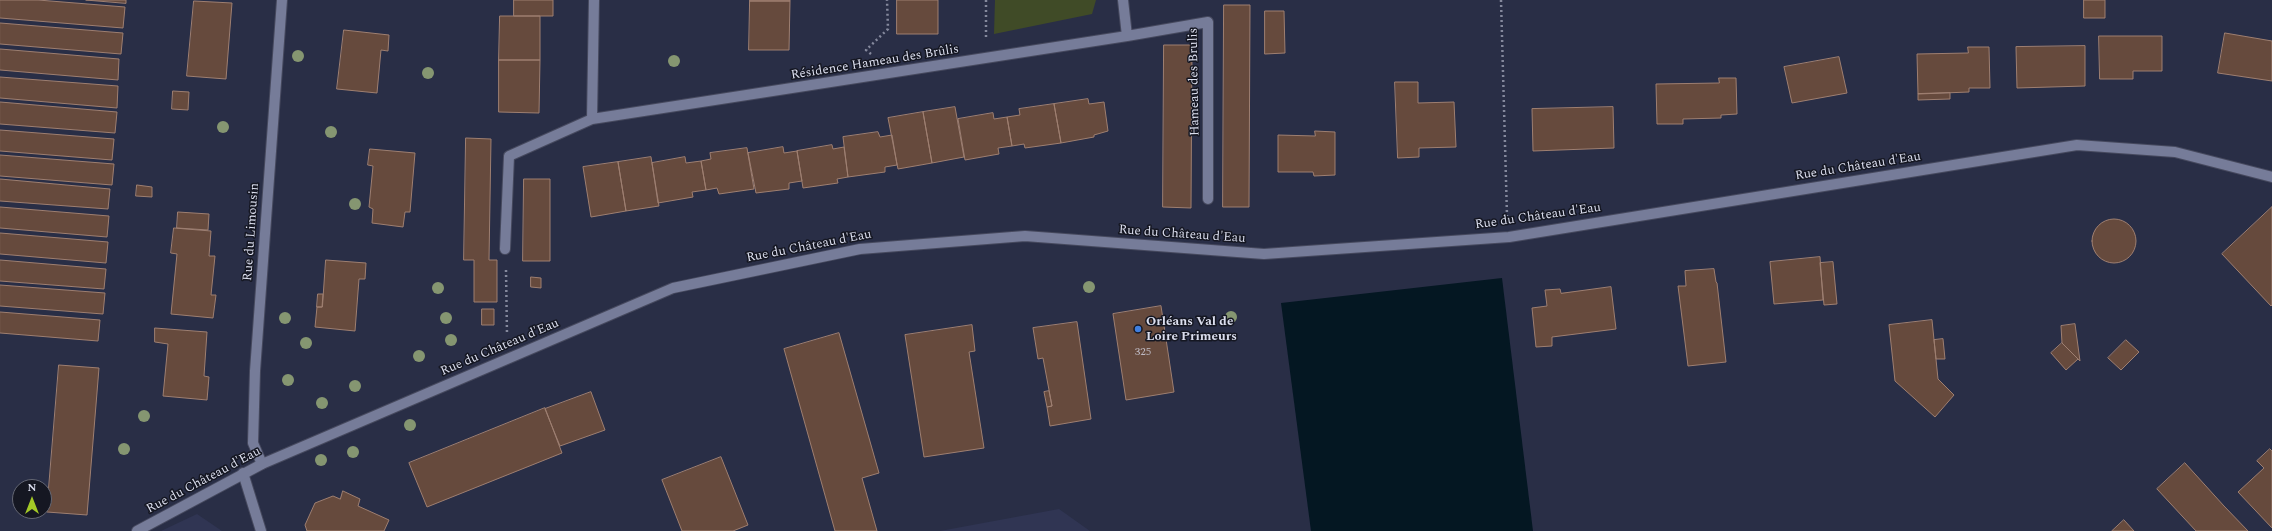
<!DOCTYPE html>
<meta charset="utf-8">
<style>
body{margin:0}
#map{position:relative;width:2272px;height:531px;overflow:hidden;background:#292e46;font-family:Spectral,serif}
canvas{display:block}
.north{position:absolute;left:12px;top:479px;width:40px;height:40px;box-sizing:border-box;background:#151722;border:1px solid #646774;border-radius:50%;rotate:0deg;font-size:11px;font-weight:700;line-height:16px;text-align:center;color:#dbdeee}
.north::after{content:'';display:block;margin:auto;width:14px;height:18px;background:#a3c926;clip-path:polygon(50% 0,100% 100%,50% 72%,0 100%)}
</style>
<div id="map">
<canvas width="2272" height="531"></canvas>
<div class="north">N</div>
</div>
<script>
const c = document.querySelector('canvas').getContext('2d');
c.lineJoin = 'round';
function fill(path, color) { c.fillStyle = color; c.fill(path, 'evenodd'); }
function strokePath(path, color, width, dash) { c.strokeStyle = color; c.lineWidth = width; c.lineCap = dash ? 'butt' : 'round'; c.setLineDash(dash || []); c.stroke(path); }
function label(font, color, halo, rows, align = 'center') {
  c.font = font + ' Spectral,serif'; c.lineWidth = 3; c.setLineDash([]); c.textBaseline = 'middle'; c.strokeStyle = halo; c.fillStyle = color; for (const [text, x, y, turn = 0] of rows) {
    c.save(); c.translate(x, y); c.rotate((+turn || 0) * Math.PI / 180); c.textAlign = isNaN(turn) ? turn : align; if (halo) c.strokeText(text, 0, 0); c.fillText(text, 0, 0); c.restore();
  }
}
const built = new Path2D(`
 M 1059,509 L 1090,531 L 940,531 Z
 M 197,514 L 222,531 L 161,531 Z`);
const green = new Path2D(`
 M 995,0 L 1096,0 L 1092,14 L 994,34 Z`);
const water = new Path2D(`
 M 1502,278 L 1533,531 L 1311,531 L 1281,303 Z`);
const building = new Path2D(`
 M 0,0 L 38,0 L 125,7 L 123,28 L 0,18 Z
 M 86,0 L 126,0 L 126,3 Z
 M 514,0 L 553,0 L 553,16 L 514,16 Z
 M 750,0 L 790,0 L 790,1 L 750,1 Z
 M 897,0 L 938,0 L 938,34 L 897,34 Z
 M 2084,0 L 2105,0 L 2105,18 L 2084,18 Z
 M 194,1 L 232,3 L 226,79 L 187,76 Z
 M 750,1 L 790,1 L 789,50 L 749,50 Z
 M 1224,5 L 1250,5 L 1249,207 L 1223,207 Z
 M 1265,11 L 1284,11 L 1285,53 L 1265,54 Z
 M 500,16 L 540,16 L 540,60 L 499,60 Z
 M 0,23 L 123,33 L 121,54 L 0,44 Z
 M 344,30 L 389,35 L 388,51 L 381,50 L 377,93 L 337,89 Z
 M 2225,33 L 2272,41 L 2272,81 L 2218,73 Z
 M 2099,36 L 2162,36 L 2162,71 L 2133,71 L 2133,79 L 2100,79 Z
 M 1164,45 L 1192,45 L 1191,208 L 1163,207 Z
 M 2085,46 L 2085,86 L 2017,88 L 2016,47 Z
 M 1968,47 L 1989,47 L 1990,88 L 1969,88 L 1969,92 L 1918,94 L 1917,54 L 1968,53 Z
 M 0,49 L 119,59 L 118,80 L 0,70 Z
 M 1839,57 L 1847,93 L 1792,103 L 1784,67 Z
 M 499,60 L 540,60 L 539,113 L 499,112 Z
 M 0,77 L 118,86 L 117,108 L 0,98 Z
 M 1719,78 L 1736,78 L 1737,114 L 1721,115 L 1721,118 L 1683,119 L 1683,124 L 1657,124 L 1656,84 L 1719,83 Z
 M 1395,82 L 1418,82 L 1418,103 L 1454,102 L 1456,147 L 1419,148 L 1419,157 L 1398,158 Z
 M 173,91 L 189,92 L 188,110 L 172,109 Z
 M 1950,93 L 1950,99 L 1918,100 L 1918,94 Z
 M 1088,99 L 1089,104 L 1104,102 L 1108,131 L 1094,135 L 1094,137 L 1061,143 L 1054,104 Z
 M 0,102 L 117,112 L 115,133 L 0,124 Z
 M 1054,104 L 1061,143 L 1025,148 L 1024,144 L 1012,146 L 1007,117 L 1020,115 L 1019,109 Z
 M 955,107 L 964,157 L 932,163 L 923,112 Z
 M 1613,107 L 1614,148 L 1533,151 L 1532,109 Z
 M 923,112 L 932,163 L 898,169 L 888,118 Z
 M 993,113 L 994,119 L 1007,117 L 1012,146 L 998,148 L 999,154 L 965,160 L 958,119 Z
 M 0,130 L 114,139 L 112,160 L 0,151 Z
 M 1315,131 L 1335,132 L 1335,175 L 1314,176 L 1313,172 L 1278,172 L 1278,135 L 1315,136 Z
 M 878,132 L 880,137 L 892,135 L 897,165 L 885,167 L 885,172 L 848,177 L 843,137 Z
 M 466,138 L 491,139 L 489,260 L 497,260 L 497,302 L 474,302 L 474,260 L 464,260 Z
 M 832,145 L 833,149 L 844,147 L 848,177 L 837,179 L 838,183 L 803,188 L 797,151 Z
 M 783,147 L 784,153 L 797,151 L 802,181 L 789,183 L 789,189 L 756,193 L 748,153 Z
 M 747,148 L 754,189 L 719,194 L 717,188 L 706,190 L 701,161 L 711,159 L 710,153 Z
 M 370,149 L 415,153 L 410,212 L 405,212 L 403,227 L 372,223 L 373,209 L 369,207 L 373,166 L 368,165 Z
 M 0,155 L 114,164 L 112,185 L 0,176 Z
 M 651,157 L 659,206 L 626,211 L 618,162 Z
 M 685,157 L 686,163 L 701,161 L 706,190 L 692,192 L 693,197 L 658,203 L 652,163 Z
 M 618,162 L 626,211 L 591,217 L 583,167 Z
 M 0,179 L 110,189 L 108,209 L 0,201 Z
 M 524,179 L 550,179 L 550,261 L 523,261 Z
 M 137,185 L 152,187 L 152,197 L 136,196 Z
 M 0,207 L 109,216 L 107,237 L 0,228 Z
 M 2272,207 L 2272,305 L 2271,306 L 2222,254 Z
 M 178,212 L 209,214 L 208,230 L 177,228 Z
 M2092 241a22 22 0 1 1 44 0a22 22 0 1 1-44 0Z
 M 174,228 L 211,231 L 209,256 L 215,256 L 211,295 L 216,295 L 213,318 L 171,314 L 177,254 L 171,253 Z
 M 0,233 L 108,242 L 106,263 L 0,254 Z
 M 1820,257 L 1823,300 L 1774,304 L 1770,262 Z
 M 0,260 L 106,269 L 104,289 L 0,281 Z
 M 326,260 L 366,263 L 365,279 L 359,279 L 355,331 L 315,327 L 317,307 L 322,307 Z
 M 1833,262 L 1837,304 L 1824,305 L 1820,263 Z
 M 1714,269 L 1716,282 L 1717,283 L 1726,362 L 1688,366 L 1678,286 L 1686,286 L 1685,271 Z
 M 531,277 L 541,278 L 541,288 L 531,287 Z
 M 0,285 L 105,293 L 103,314 L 0,306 Z
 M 1611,287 L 1616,329 L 1552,337 L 1552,346 L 1536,347 L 1532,308 L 1547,306 L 1545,290 L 1560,289 L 1561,293 Z
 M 318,294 L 323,294 L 322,307 L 317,307 Z
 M 1161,306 L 1174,392 L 1126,400 L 1113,314 Z
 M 482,309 L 494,309 L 494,325 L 482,325 Z
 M 0,312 L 100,320 L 98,341 L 0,333 Z
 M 1932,320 L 1938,379 L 1954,395 L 1935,417 L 1895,381 L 1889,325 Z
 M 1077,322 L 1091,419 L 1050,426 L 1047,407 L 1052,406 L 1043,358 L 1038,359 L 1033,328 Z
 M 2075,324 L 2080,361 L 2062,343 L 2061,326 Z
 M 972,325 L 975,351 L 969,352 L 984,448 L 924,457 L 905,335 Z
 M 155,328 L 207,332 L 204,376 L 209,377 L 207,400 L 163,396 L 168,344 L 155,342 Z
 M 839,333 L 879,473 L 862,478 L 877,531 L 835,531 L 784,349 Z
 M 1943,339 L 1945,359 L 1936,359 L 1934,340 Z
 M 2126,340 L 2139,352 L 2121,370 L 2108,358 Z
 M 2062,343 L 2078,359 L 2066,370 L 2051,353 Z
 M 59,365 L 99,368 L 87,515 L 47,512 Z
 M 1049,391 L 1052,406 L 1047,407 L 1044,392 Z
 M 591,392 L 605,430 L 560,446 L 545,409 Z
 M 545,408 L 562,453 L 427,507 L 409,463 Z
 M 2270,449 L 2272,451 L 2272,528 L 2238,492 L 2264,468 L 2257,461 Z
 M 721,457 L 748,525 L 733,531 L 682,531 L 662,480 Z
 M 2185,463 L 2224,506 L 2248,531 L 2196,531 L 2157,489 Z
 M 343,491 L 360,499 L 358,506 L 389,520 L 384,531 L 307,531 L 305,525 L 315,503 L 333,496 L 340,499 Z
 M 2124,520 L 2134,531 L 2112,531 Z`);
const path = new Path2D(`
 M 986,0 L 986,37
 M 1501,0 L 1507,216
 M 871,54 L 866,50 L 888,29 L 887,0
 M 506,270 L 507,335`);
const minor = new Path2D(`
 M 594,0 L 592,119 L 1127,36 L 1123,0
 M 1127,36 L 1208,22 L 1208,199
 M 505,249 L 509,156 L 592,119
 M 262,464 L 253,443 L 255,371 L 282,0
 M 243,473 L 261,531`);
const tertiary = new Path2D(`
 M 137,531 L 262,464 L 673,288 L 860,249 L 1025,236 L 1264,254 L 1509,237 L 2077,145 L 2175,152 L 2272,177`);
const trees = [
 [298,56],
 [674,61],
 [428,73],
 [223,127],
 [331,132],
 [355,204],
 [1089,287],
 [438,288],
 [1231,317],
 [285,318],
 [446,318],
 [451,340],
 [306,343],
 [419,356],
 [288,380],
 [355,386],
 [322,403],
 [144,416],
 [410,425],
 [124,449],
 [353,452],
 [321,460]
];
const markers = [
 [1138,329,4,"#3f7fe0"]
];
const numberNames = [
 ["325",1143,353]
];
const streetNames = [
 ["Résidence Hameau des Brûlis",875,63,-9],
 ["Hameau des Brulis",1195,82,-91],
 ["Rue du Château d'Eau",1858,167,-9],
 ["Rue du Château d'Eau",1538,217,-8],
 ["Rue du Limousin",252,232,-86],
 ["Rue du Château d'Eau",1182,235,4],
 ["Rue du Château d'Eau",809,247,-11],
 ["Rue du Château d'Eau",500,348,-23],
 ["Rue du Château d'Eau",204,481,-28]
];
const poiNames = [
 ["Orléans Val de",1146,322],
 ["Loire Primeurs",1146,337]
];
fill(built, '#303553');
fill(green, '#404b27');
fill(water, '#041722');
fill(building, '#664a3d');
strokePath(building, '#9e7f71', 1);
strokePath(minor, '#46495e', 12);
strokePath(tertiary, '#46495e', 12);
strokePath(path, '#85899d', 2.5, [2, 3]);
strokePath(minor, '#767c99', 10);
strokePath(tertiary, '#767c99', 10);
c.fillStyle = '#859671';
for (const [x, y] of trees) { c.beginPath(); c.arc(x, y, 6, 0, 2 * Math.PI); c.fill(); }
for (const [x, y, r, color] of markers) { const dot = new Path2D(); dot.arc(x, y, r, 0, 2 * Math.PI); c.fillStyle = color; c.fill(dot); strokePath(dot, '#151722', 1.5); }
label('11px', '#beb9c2', null, numberNames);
label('13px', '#dbdeee', '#151722', streetNames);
label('bold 13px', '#dbdeee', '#151722', poiNames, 'left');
</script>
